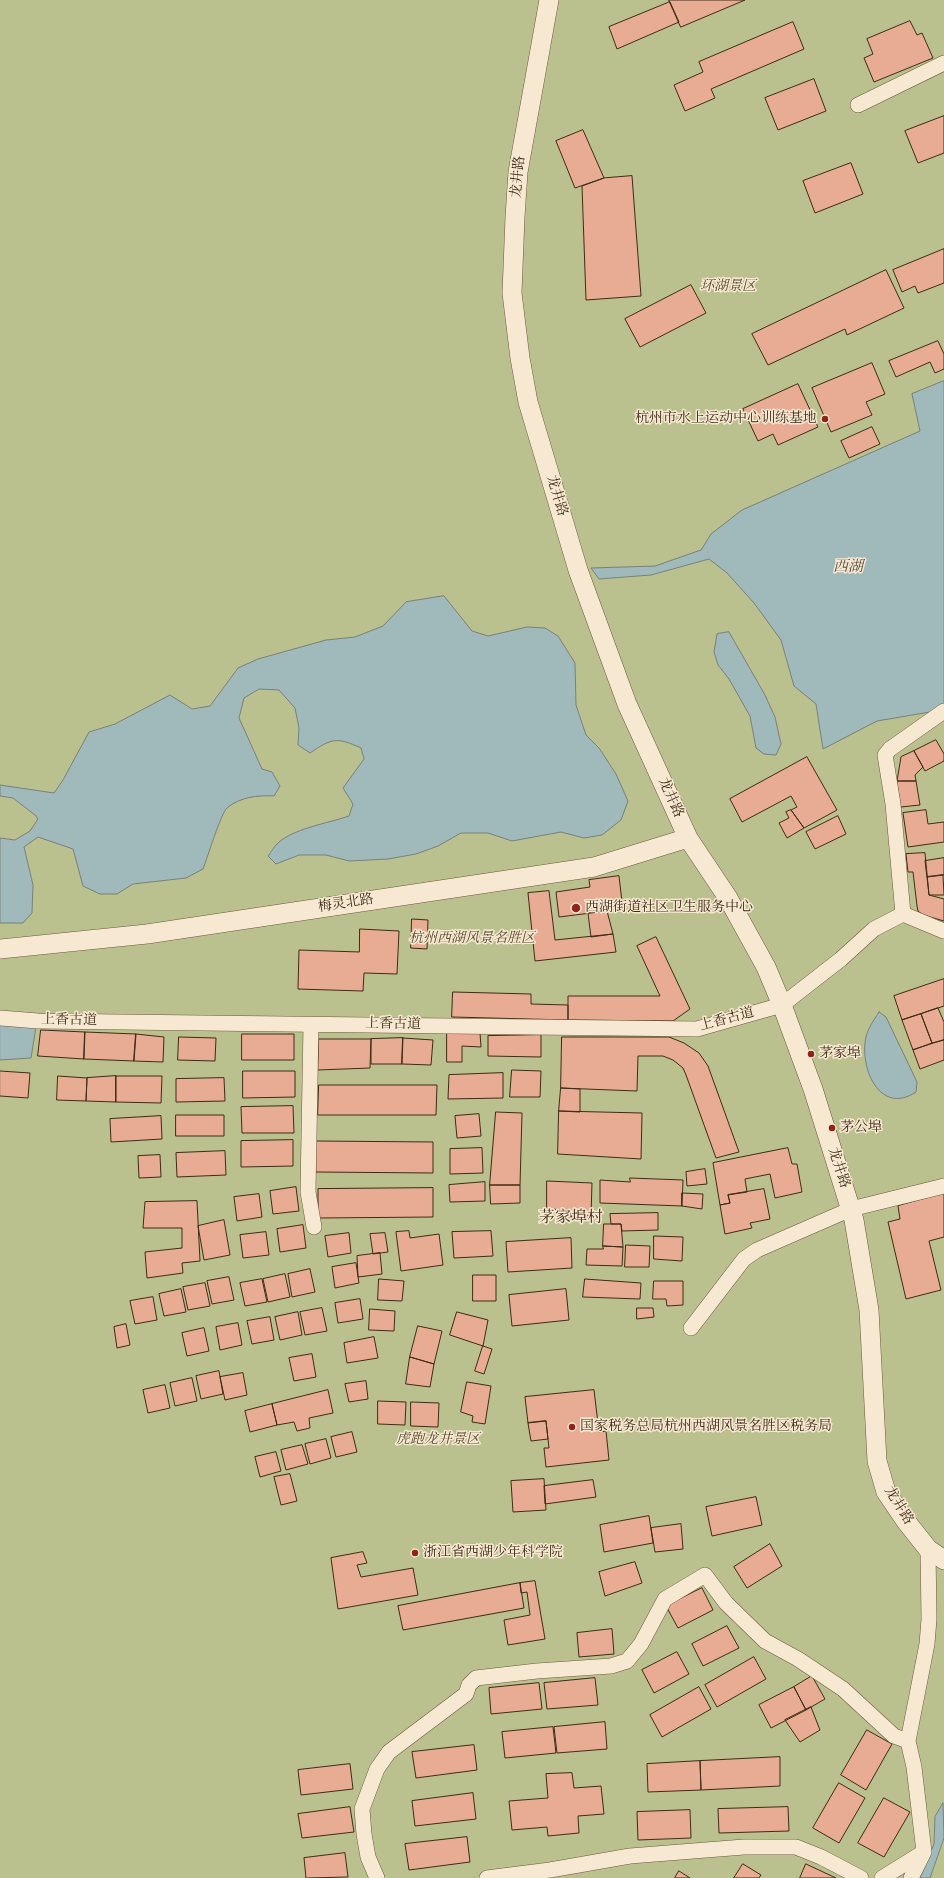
<!DOCTYPE html>
<meta charset="utf-8">
<style>
body{margin:0}
canvas{display:block;background:#f2dcb9}
</style>
<canvas width="944" height="1878"></canvas>
<script>
const c = document.querySelector('canvas').getContext('2d');
c.lineJoin = 'round';
function fill(path, color) { c.fillStyle = color; c.fill(path, 'evenodd'); }
function strokePath(path, color, width, dash) { c.strokeStyle = color; c.lineWidth = width; c.lineCap = dash ? 'butt' : 'round'; c.setLineDash(dash || []); c.stroke(path); }
function label(font, color, halo, rows, align = 'center') {
  c.font = font + ' "IM FELL English","Noto Serif SC",serif'; c.lineWidth = 3; c.setLineDash([]); c.textBaseline = 'middle'; c.strokeStyle = halo; c.fillStyle = color; for (const [text, x, y, turn = 0] of rows) {
    c.save(); c.translate(x, y); c.rotate((+turn || 0) * Math.PI / 180); c.textAlign = isNaN(turn) ? turn : align; if (halo) c.strokeText(text, 0, 0); c.fillText(text, 0, 0); c.restore();
  }
}
const green = new Path2D(`
 M 0,0 L 944,0 L 944,1878 L 0,1878 Z`);
const water = new Path2D(`
 M 944,381 L 944,705 L 930,712 L 877,721 L 823,749 L 816,704 L 794,686 L 781,640 L 754,603 L 727,573 L 709,559 L 651,575 L 599,579 L 591,568 L 655,566 L 701,550 L 711,534 L 742,510 L 920,431 L 912,394 Z
 M 444,596 L 472,631 L 488,636 L 527,627 L 545,628 L 558,636 L 575,663 L 576,705 L 586,735 L 599,748 L 616,774 L 628,801 L 621,820 L 602,835 L 584,838 L 561,832 L 512,841 L 488,833 L 461,833 L 438,846 L 416,854 L 388,859 L 349,861 L 326,855 L 299,855 L 276,864 L 268,856 C 271,852 274,847 277,844 C 291,829 329,823 349,816 L 353,804 L 343,788 L 364,759 L 361,748 C 337,737 332,738 310,753 L 298,745 L 299,728 L 295,708 L 279,690 L 259,689 L 244,698 L 239,718 L 262,769 L 272,772 L 280,786 L 274,796 C 258,795 240,797 227,808 C 221,813 207,859 203,869 L 186,878 L 133,884 L 117,894 L 100,894 L 83,886 L 73,849 L 38,837 L 24,847 L 33,885 L 32,913 L 23,923 L 0,923 L 0,838 L 15,840 L 30,831 L 38,819 L 35,815 L 13,798 L 0,796 L 0,785 L 54,793 L 63,780 L 89,732 L 115,724 L 170,695 L 192,709 L 210,706 L 238,668 L 258,659 L 326,640 L 355,637 L 383,626 L 406,602 Z
 M 729,632 L 765,695 L 775,717 L 781,744 L 776,755 L 764,754 L 756,748 L 750,716 L 729,679 L 718,665 L 714,652 L 717,634 Z
 M 879,1012 L 886,1017 L 917,1082 L 916,1092 C 880,1116 859,1068 866,1037 C 868,1028 874,1020 879,1012 Z
 M 0,1024 L 36,1027 L 31,1058 L 0,1060 Z
 M 943,1803 L 944,1838 L 930,1878 L 920,1878 L 934,1844 L 935,1817 Z`);
const building = new Path2D(`
 M 669,0 L 745,0 L 681,27 Z
 M 670,2 L 679,22 L 617,49 L 609,27 Z
 M 910,21 L 917,35 L 922,33 L 933,58 L 874,82 L 864,58 L 873,54 L 867,39 Z
 M 793,22 L 804,49 L 711,89 L 715,98 L 685,111 L 674,85 L 703,72 L 699,62 Z
 M 814,79 L 826,111 L 778,130 L 765,98 Z
 M 944,116 L 944,153 L 918,163 L 905,131 Z
 M 583,130 L 604,178 L 575,188 L 556,141 Z
 M 851,163 L 863,194 L 815,213 L 803,181 Z
 M 632,176 L 641,296 L 586,300 L 582,186 L 604,178 Z
 M 944,249 L 944,283 L 918,293 L 915,286 L 902,292 L 893,270 Z
 M 886,270 L 904,308 L 847,335 L 845,329 L 768,365 L 752,334 Z
 M 691,285 L 706,313 L 640,347 L 625,319 Z
 M 938,341 L 944,354 L 944,369 L 935,373 L 930,362 L 896,377 L 889,361 Z
 M 872,363 L 885,394 L 866,402 L 872,415 L 831,432 L 812,388 Z
 M 798,384 L 818,427 L 778,445 L 773,434 L 758,441 L 743,409 Z
 M 872,427 L 880,444 L 849,458 L 841,441 Z
 M 936,740 L 944,754 L 944,761 L 925,771 L 914,751 Z
 M 914,751 L 923,767 L 915,775 L 916,781 L 897,781 L 901,757 Z
 M 807,757 L 837,810 L 804,828 L 791,810 L 797,807 L 791,796 L 742,822 L 730,799 Z
 M 897,781 L 916,781 L 920,805 L 901,807 Z
 M 791,810 L 804,828 L 787,838 L 779,823 L 789,818 L 786,812 Z
 M 926,810 L 928,824 L 944,822 L 944,842 L 908,847 L 903,813 Z
 M 838,816 L 846,834 L 815,849 L 806,832 Z
 M 925,853 L 929,895 L 944,899 L 944,921 L 923,915 L 918,911 L 917,906 L 913,872 L 908,872 L 906,854 Z
 M 944,858 L 944,875 L 927,877 L 925,861 Z
 M 943,875 L 944,895 L 929,895 L 927,877 Z
 M 619,876 L 622,902 L 605,904 L 607,911 L 559,917 L 556,892 L 590,887 L 589,880 Z
 M 549,891 L 555,940 L 613,934 L 616,952 L 535,961 L 528,893 Z
 M 607,911 L 613,934 L 591,937 L 588,913 Z
 M 412,919 L 428,920 L 427,949 L 411,948 Z
 M 360,929 L 399,931 L 397,974 L 364,973 L 363,991 L 298,989 L 299,950 L 359,952 Z
 M 656,937 L 690,1009 L 673,1021 L 568,1020 L 568,996 L 660,996 L 637,946 Z
 M 944,979 L 944,1006 L 902,1020 L 894,996 Z
 M 453,992 L 531,994 L 531,1004 L 568,1005 L 568,1020 L 452,1017 Z
 M 938,1008 L 944,1022 L 944,1040 L 932,1043 L 921,1014 Z
 M 921,1014 L 932,1043 L 913,1050 L 902,1020 Z
 M 41,1030 L 85,1032 L 84,1059 L 38,1056 Z
 M 85,1032 L 136,1034 L 134,1061 L 84,1059 Z
 M 447,1033 L 480,1033 L 481,1047 L 462,1046 L 462,1062 L 447,1062 Z
 M 136,1034 L 164,1037 L 163,1062 L 134,1061 Z
 M 242,1034 L 294,1034 L 294,1060 L 242,1060 Z
 M 541,1035 L 541,1057 L 488,1056 L 488,1036 Z
 M 179,1037 L 216,1038 L 215,1061 L 178,1060 Z
 M 562,1037 L 669,1037 L 684,1043 L 699,1053 L 708,1066 L 739,1152 L 716,1158 L 686,1075 L 683,1068 L 673,1060 L 663,1056 L 638,1056 L 637,1091 L 561,1088 Z
 M 403,1038 L 402,1064 L 371,1064 L 371,1039 Z
 M 403,1038 L 433,1040 L 431,1065 L 402,1064 Z
 M 319,1039 L 371,1039 L 370,1068 L 318,1070 Z
 M 944,1040 L 944,1060 L 920,1069 L 913,1050 Z
 M 512,1070 L 541,1071 L 540,1097 L 510,1097 Z
 M 0,1071 L 30,1073 L 28,1098 L 0,1096 Z
 M 243,1071 L 295,1071 L 295,1097 L 243,1098 Z
 M 503,1073 L 503,1098 L 448,1099 L 449,1075 Z
 M 58,1076 L 87,1078 L 86,1101 L 57,1100 Z
 M 116,1076 L 116,1102 L 86,1101 L 87,1078 Z
 M 116,1076 L 162,1076 L 161,1103 L 116,1102 Z
 M 224,1078 L 225,1101 L 176,1102 L 176,1079 Z
 M 319,1085 L 437,1085 L 436,1115 L 318,1115 Z
 M 561,1088 L 580,1089 L 580,1112 L 559,1111 Z
 M 293,1106 L 294,1133 L 242,1133 L 241,1107 Z
 M 559,1111 L 642,1113 L 641,1159 L 558,1154 Z
 M 496,1112 L 522,1113 L 520,1185 L 490,1185 Z
 M 479,1114 L 481,1136 L 457,1138 L 455,1116 Z
 M 176,1115 L 224,1115 L 224,1136 L 176,1136 Z
 M 161,1116 L 162,1139 L 111,1142 L 110,1119 Z
 M 293,1140 L 293,1166 L 241,1167 L 241,1141 Z
 M 316,1141 L 433,1142 L 433,1173 L 316,1172 Z
 M 482,1148 L 483,1173 L 450,1174 L 450,1149 Z
 M 788,1148 L 792,1164 L 797,1164 L 802,1192 L 775,1198 L 770,1174 L 745,1179 L 747,1192 L 728,1195 L 730,1203 L 720,1205 L 713,1163 Z
 M 225,1151 L 226,1175 L 177,1177 L 176,1153 Z
 M 160,1155 L 161,1177 L 139,1178 L 138,1156 Z
 M 705,1169 L 707,1184 L 687,1186 L 686,1172 Z
 M 630,1178 L 683,1180 L 682,1206 L 600,1203 L 600,1180 L 630,1182 Z
 M 547,1181 L 592,1183 L 591,1215 L 571,1217 L 570,1210 L 547,1209 Z
 M 485,1182 L 485,1201 L 450,1202 L 449,1185 Z
 M 490,1185 L 520,1185 L 520,1203 L 491,1204 Z
 M 296,1187 L 299,1211 L 273,1214 L 270,1191 Z
 M 433,1188 L 433,1217 L 318,1218 L 318,1189 Z
 M 764,1189 L 770,1219 L 750,1223 L 752,1228 L 725,1234 L 720,1205 L 730,1203 L 728,1195 Z
 M 682,1193 L 703,1194 L 702,1209 L 682,1206 Z
 M 944,1193 L 944,1237 L 929,1241 L 941,1290 L 906,1299 L 888,1222 L 900,1219 L 898,1206 Z
 M 259,1194 L 262,1217 L 237,1221 L 234,1197 Z
 M 197,1201 L 200,1261 L 182,1263 L 183,1273 L 147,1278 L 145,1252 L 182,1248 L 182,1228 L 143,1228 L 145,1202 Z
 M 658,1213 L 658,1230 L 622,1231 L 621,1224 L 611,1224 L 610,1214 Z
 M 224,1220 L 230,1255 L 204,1260 L 198,1226 Z
 M 604,1224 L 621,1224 L 623,1247 L 603,1246 Z
 M 303,1225 L 306,1248 L 280,1252 L 277,1229 Z
 M 409,1231 L 410,1238 L 439,1234 L 443,1265 L 401,1271 L 396,1232 Z
 M 491,1231 L 493,1256 L 454,1258 L 452,1232 Z
 M 266,1232 L 269,1255 L 243,1258 L 240,1235 Z
 M 349,1233 L 351,1253 L 328,1257 L 325,1236 Z
 M 385,1233 L 388,1252 L 373,1254 L 370,1234 Z
 M 654,1236 L 683,1237 L 682,1261 L 654,1259 Z
 M 571,1238 L 572,1268 L 508,1272 L 506,1242 Z
 M 626,1245 L 650,1246 L 649,1267 L 625,1267 Z
 M 603,1246 L 623,1247 L 622,1266 L 586,1265 L 587,1249 L 603,1249 Z
 M 380,1253 L 382,1274 L 358,1277 L 357,1256 Z
 M 356,1263 L 359,1283 L 335,1288 L 332,1267 Z
 M 310,1269 L 315,1292 L 292,1297 L 288,1274 Z
 M 285,1274 L 290,1297 L 268,1302 L 263,1279 Z
 M 473,1275 L 496,1275 L 496,1301 L 473,1301 Z
 M 229,1277 L 234,1300 L 212,1304 L 207,1281 Z
 M 262,1279 L 267,1302 L 245,1306 L 240,1283 Z
 M 379,1279 L 404,1281 L 402,1301 L 378,1300 Z
 M 585,1279 L 641,1283 L 640,1299 L 583,1297 Z
 M 654,1281 L 683,1281 L 683,1305 L 667,1306 L 666,1299 L 653,1299 Z
 M 205,1283 L 210,1306 L 188,1310 L 183,1287 Z
 M 181,1289 L 186,1312 L 164,1316 L 159,1294 Z
 M 566,1289 L 569,1320 L 512,1326 L 509,1295 Z
 M 153,1297 L 157,1320 L 135,1324 L 130,1301 Z
 M 360,1299 L 363,1319 L 338,1323 L 335,1303 Z
 M 322,1308 L 327,1331 L 305,1335 L 300,1312 Z
 M 637,1308 L 653,1308 L 654,1317 L 637,1319 Z
 M 370,1309 L 395,1311 L 394,1331 L 369,1330 Z
 M 298,1312 L 302,1335 L 280,1340 L 275,1317 Z
 M 457,1312 L 488,1320 L 483,1346 L 450,1335 Z
 M 270,1317 L 274,1340 L 252,1344 L 247,1321 Z
 M 238,1323 L 242,1345 L 220,1350 L 216,1327 Z
 M 126,1324 L 130,1345 L 117,1348 L 114,1327 Z
 M 418,1326 L 442,1331 L 434,1364 L 410,1357 Z
 M 204,1328 L 209,1351 L 187,1356 L 182,1333 Z
 M 374,1337 L 378,1358 L 347,1363 L 344,1343 Z
 M 483,1346 L 492,1349 L 484,1374 L 475,1371 Z
 M 312,1354 L 316,1377 L 294,1381 L 289,1358 Z
 M 410,1357 L 434,1364 L 430,1387 L 406,1384 Z
 M 219,1371 L 223,1394 L 201,1399 L 196,1376 Z
 M 243,1373 L 247,1395 L 225,1400 L 220,1377 Z
 M 192,1378 L 197,1401 L 175,1406 L 170,1383 Z
 M 366,1381 L 368,1399 L 349,1402 L 345,1384 Z
 M 467,1382 L 491,1386 L 485,1424 L 472,1422 L 473,1416 L 461,1412 Z
 M 165,1385 L 170,1408 L 148,1413 L 143,1390 Z
 M 328,1390 L 333,1413 L 309,1418 L 310,1428 L 297,1431 L 294,1422 L 277,1425 L 272,1404 Z
 M 594,1390 L 599,1432 L 606,1431 L 609,1460 L 546,1467 L 544,1448 L 549,1448 L 546,1421 L 528,1423 L 525,1397 Z
 M 378,1401 L 406,1402 L 405,1425 L 378,1424 Z
 M 411,1402 L 439,1403 L 438,1427 L 411,1426 Z
 M 272,1404 L 277,1425 L 250,1432 L 245,1411 Z
 M 546,1421 L 548,1439 L 531,1441 L 528,1423 Z
 M 352,1432 L 357,1452 L 336,1457 L 331,1437 Z
 M 326,1439 L 331,1458 L 310,1464 L 305,1444 Z
 M 302,1445 L 308,1464 L 286,1470 L 281,1450 Z
 M 276,1452 L 281,1471 L 260,1477 L 255,1457 Z
 M 290,1474 L 297,1501 L 281,1505 L 274,1477 Z
 M 544,1479 L 546,1510 L 513,1512 L 511,1481 Z
 M 593,1480 L 596,1497 L 545,1504 L 544,1486 Z
 M 756,1497 L 762,1525 L 712,1536 L 706,1507 Z
 M 649,1516 L 653,1543 L 604,1552 L 600,1525 Z
 M 681,1524 L 683,1549 L 655,1552 L 651,1528 Z
 M 770,1544 L 782,1566 L 747,1588 L 734,1567 Z
 M 363,1552 L 367,1563 L 357,1565 L 361,1577 L 413,1568 L 418,1595 L 338,1609 L 331,1558 Z
 M 635,1562 L 642,1583 L 605,1596 L 599,1572 Z
 M 535,1581 L 545,1639 L 508,1645 L 504,1620 L 530,1615 L 527,1592 L 521,1593 L 520,1583 Z
 M 520,1583 L 524,1608 L 403,1630 L 398,1606 Z
 M 702,1588 L 713,1610 L 678,1628 L 666,1606 Z
 M 727,1626 L 739,1648 L 703,1666 L 692,1644 Z
 M 612,1629 L 614,1654 L 579,1657 L 577,1633 Z
 M 677,1652 L 689,1674 L 654,1693 L 642,1670 Z
 M 754,1657 L 766,1679 L 717,1707 L 705,1685 Z
 M 812,1676 L 825,1699 L 806,1710 L 794,1687 Z
 M 595,1678 L 598,1705 L 547,1709 L 544,1683 Z
 M 539,1683 L 542,1709 L 491,1714 L 489,1688 Z
 M 699,1687 L 711,1709 L 662,1737 L 650,1715 Z
 M 794,1687 L 806,1710 L 771,1728 L 759,1705 Z
 M 811,1707 L 820,1730 L 800,1742 L 785,1720 Z
 M 605,1722 L 607,1749 L 557,1753 L 554,1727 Z
 M 553,1727 L 556,1753 L 505,1758 L 502,1732 Z
 M 867,1730 L 892,1744 L 866,1790 L 841,1775 Z
 M 474,1745 L 477,1770 L 416,1778 L 412,1752 Z
 M 780,1757 L 780,1786 L 701,1790 L 700,1761 Z
 M 700,1761 L 701,1790 L 648,1792 L 647,1764 Z
 M 350,1764 L 353,1789 L 301,1795 L 298,1770 Z
 M 572,1773 L 574,1788 L 601,1786 L 604,1814 L 578,1816 L 579,1833 L 548,1836 L 547,1827 L 512,1830 L 509,1801 L 548,1798 L 546,1774 Z
 M 839,1783 L 865,1798 L 839,1843 L 813,1828 Z
 M 473,1793 L 476,1819 L 415,1826 L 412,1801 Z
 M 884,1798 L 910,1812 L 884,1857 L 858,1843 Z
 M 350,1807 L 354,1832 L 302,1838 L 298,1814 Z
 M 788,1807 L 789,1831 L 719,1833 L 718,1809 Z
 M 690,1810 L 691,1838 L 638,1840 L 637,1812 Z
 M 467,1837 L 470,1862 L 409,1870 L 405,1844 Z
 M 345,1853 L 348,1877 L 306,1878 L 304,1858 Z
 M 743,1864 L 761,1875 L 759,1878 L 734,1878 Z
 M 806,1864 L 836,1878 L 800,1878 Z
 M 679,1871 L 690,1878 L 675,1878 Z`);
const minor = new Path2D(`
 M 858,105 L 944,63
 M 903,914 L 893,804 L 885,755 L 890,749 L 944,711
 M 0,1018 L 38,1021 L 697,1029 L 782,1005 L 841,959 L 874,929 L 903,914 L 944,931
 M 311,1025 L 308,1192 L 314,1227
 M 691,1328 L 744,1259 L 757,1250 L 851,1209 L 944,1186
 M 377,1878 L 368,1857 L 364,1834 L 362,1809 L 377,1769 L 389,1752 L 466,1694 L 469,1685 L 476,1678 L 537,1671 L 611,1666 L 627,1661 L 641,1644 L 665,1599 L 705,1575 L 726,1603 L 765,1641 L 798,1659 L 843,1689 L 894,1736 L 908,1741
 M 487,1878 L 550,1870 L 630,1856 L 744,1847 L 796,1847 L 821,1857 L 861,1878
 M 882,1878 L 924,1852
 M 911,1878 L 924,1852 L 914,1767 L 908,1741 L 927,1644 L 929,1619 L 928,1549`);
const tertiary = new Path2D(`
 M 549,0 L 518,172 L 515,217 L 512,293 L 520,358 L 528,402 L 578,570 L 627,704 L 688,838 L 728,898 L 766,967 L 782,1005 L 813,1089 L 854,1220 L 869,1310 L 877,1461 L 886,1492 L 905,1520 L 928,1549 L 944,1560
 M 0,949 L 147,934 L 594,867 L 688,838`);
const markers = [
 [825,419,4,"#8f2418"],
 [576,908,5,"#8f2418"],
 [811,1054,4,"#8f2418"],
 [832,1128,4,"#8f2418"],
 [572,1427,4,"#8f2418"],
 [415,1553,4,"#8f2418"]
];
const streetNames = [
 ["龙井路",519,177,-84],
 ["龙井路",556,496,73],
 ["龙井路",670,798,66],
 ["梅灵北路",346,904,-9],
 ["上香古道",727,1020,-15],
 ["上香古道",69,1021,1],
 ["上香古道",393,1025,1],
 ["龙井路",838,1168,72],
 ["龙井路",898,1506,58]
];
const parkNames = [
 ["环湖景区",728,287],
 ["杭州西湖风景名胜区",472,939],
 ["虎跑龙井景区",438,1440]
];
const poiNames = [
 ["杭州市水上运动中心训练基地",817,419,"right"],
 ["西湖街道社区卫生服务中心",585,908],
 ["茅家埠",819,1054],
 ["茅公埠",840,1128],
 ["国家税务总局杭州西湖风景名胜区税务局",580,1427],
 ["浙江省西湖少年科学院",423,1553]
];
const waterNames = [
 ["西湖",848,568]
];
const quarterNames = [
 ["茅家埠村",571,1219]
];
fill(green, '#bbc08f');
fill(water, '#a0b9bb');
strokePath(water, '#7a8179', 1);
fill(building, '#e8ab94');
strokePath(building, '#402c15', 1);
strokePath(minor, '#6c583e', 16);
strokePath(tertiary, '#6c583e', 20);
strokePath(minor, '#f7e8d2', 15);
strokePath(tertiary, '#f7e8d2', 19);
for (const [x, y, r, color] of markers) { const dot = new Path2D(); dot.arc(x, y, r, 0, 2 * Math.PI); c.fillStyle = color; c.fill(dot); strokePath(dot, '#f7e8d2', 1.5); }
label('14px', '#402c15', '#f7e8d2', streetNames);
label('italic 14px', '#594a2d', '#f7e8d2', parkNames);
label('14px', '#402c15', '#f7e8d2', poiNames, 'left');
label('italic 15px', '#584f3e', '#f7e8d2', waterNames);
label('16px', '#402c15', '#f7e8d2', quarterNames);
</script>
